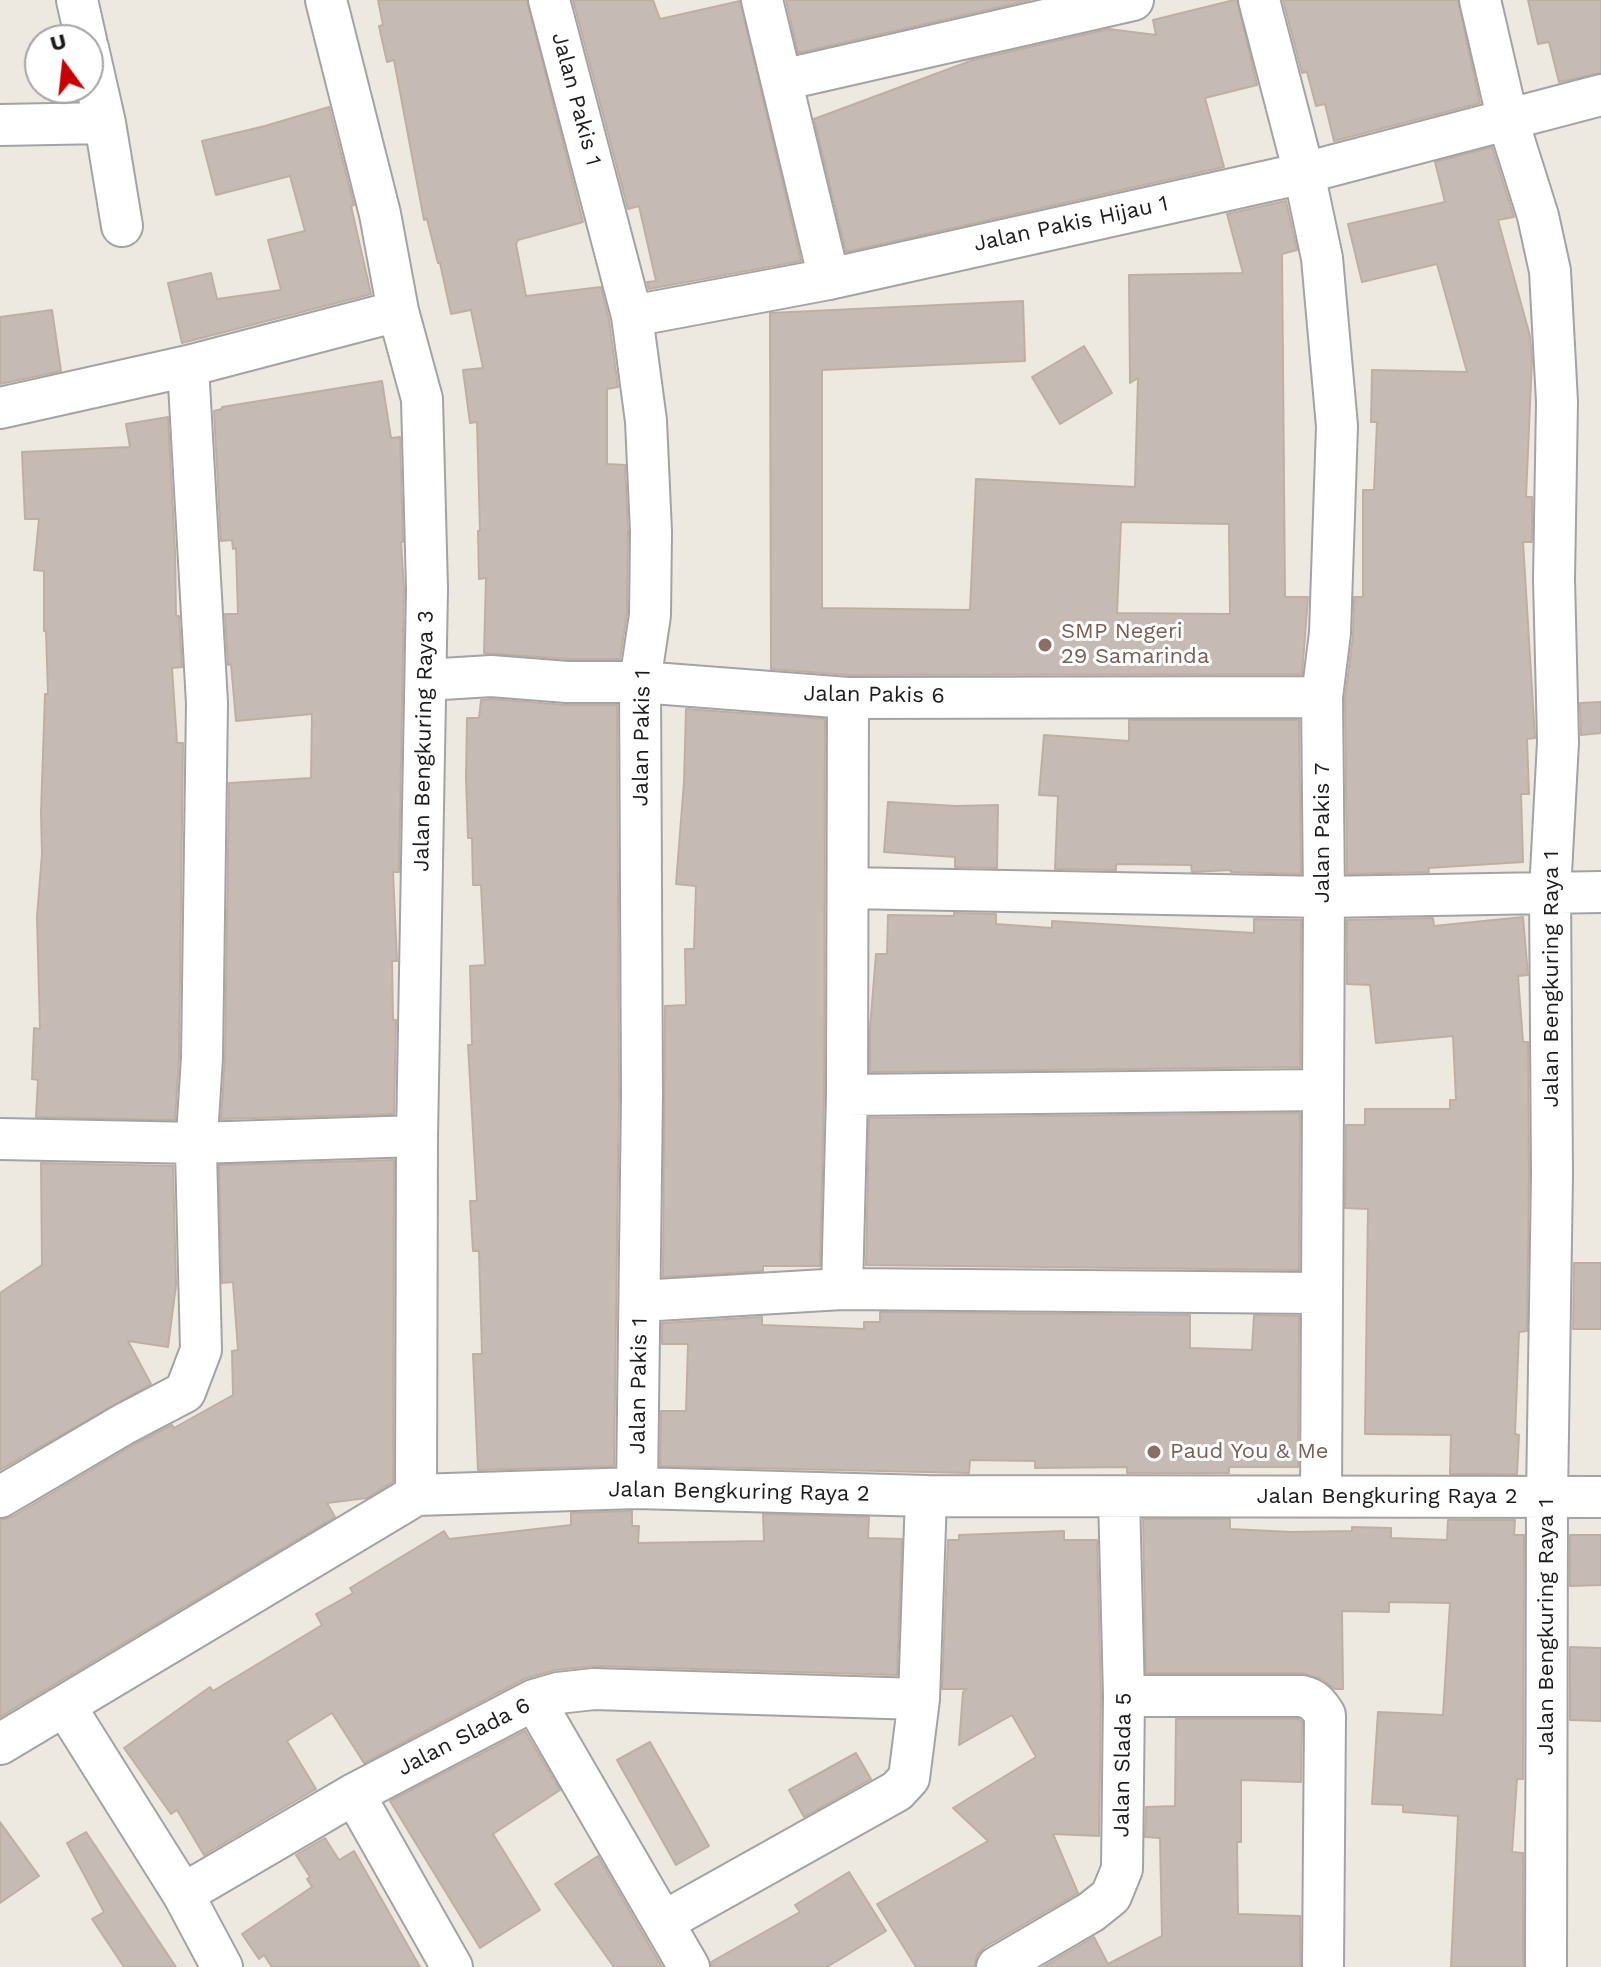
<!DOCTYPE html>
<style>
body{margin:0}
#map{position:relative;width:1601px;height:1967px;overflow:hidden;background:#ede9e1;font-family:"Work Sans",sans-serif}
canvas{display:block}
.north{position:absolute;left:24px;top:24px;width:80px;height:80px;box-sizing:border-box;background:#fff;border:2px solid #a4a4a4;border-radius:50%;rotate:345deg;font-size:22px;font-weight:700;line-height:32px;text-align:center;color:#1c1c1c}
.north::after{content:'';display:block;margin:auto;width:28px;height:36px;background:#c70003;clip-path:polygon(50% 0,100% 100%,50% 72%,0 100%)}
</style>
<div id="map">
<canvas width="1601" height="1967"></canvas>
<div class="north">U</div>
</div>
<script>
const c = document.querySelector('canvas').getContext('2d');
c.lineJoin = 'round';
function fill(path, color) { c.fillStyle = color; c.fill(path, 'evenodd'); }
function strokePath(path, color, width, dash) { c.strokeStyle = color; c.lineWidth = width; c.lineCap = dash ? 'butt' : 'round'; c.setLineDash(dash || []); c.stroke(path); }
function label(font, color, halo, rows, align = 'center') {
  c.font = font + ' "Work Sans",sans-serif'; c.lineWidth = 6; c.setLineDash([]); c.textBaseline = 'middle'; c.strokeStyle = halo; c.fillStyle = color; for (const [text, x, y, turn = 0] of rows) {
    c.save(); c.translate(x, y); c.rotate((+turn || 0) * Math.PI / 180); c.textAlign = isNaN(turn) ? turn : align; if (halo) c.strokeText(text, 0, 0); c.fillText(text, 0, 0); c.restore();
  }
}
const building = new Path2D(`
 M 378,0 L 527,0 L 583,222 L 518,240 L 516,244 L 526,296 L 601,287 L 609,320 L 618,387 L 607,389 L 607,464 L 625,465 L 628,532 L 627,613 L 620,659 L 568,659 L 484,653 L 486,578 L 479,579 L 478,531 L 480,531 L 477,422 L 470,423 L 463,370 L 483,368 L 471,310 L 451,314 L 440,263 L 438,263 L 427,219 L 424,220 L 394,60 L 387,62 L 379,26 L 383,25 Z
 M 573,0 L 653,0 L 660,19 L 740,1 L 801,261 L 649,289 L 647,282 L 656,281 L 639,206 L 628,209 Z
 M 786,0 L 1030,0 L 798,53 Z
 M 1234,0 L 1237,0 L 1257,85 L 1205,98 L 1224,167 L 846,252 L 814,119 L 973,60 L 1109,29 L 1156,35 L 1153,20 Z
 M 1283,0 L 1458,0 L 1480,103 L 1334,141 L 1325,104 L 1316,106 L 1307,72 L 1302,73 Z
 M 1528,0 L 1601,0 L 1601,73 L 1559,82 L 1549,42 L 1538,44 Z
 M 329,107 L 354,205 L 351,206 L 371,294 L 182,343 L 168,283 L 211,273 L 217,299 L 281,290 L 268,240 L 305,231 L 290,176 L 216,195 L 202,141 L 265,126 Z
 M 1492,147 L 1514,217 L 1498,220 L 1530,336 L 1532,359 L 1526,497 L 1532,497 L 1532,542 L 1523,542 L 1535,738 L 1527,739 L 1529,794 L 1521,794 L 1523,862 L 1428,868 L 1429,872 L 1347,874 L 1345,698 L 1353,636 L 1354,597 L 1363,597 L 1363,490 L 1374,490 L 1377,422 L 1371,422 L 1372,370 L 1467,372 L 1437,264 L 1362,282 L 1348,224 L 1445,202 L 1435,162 Z
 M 1286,201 L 1297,250 L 1282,254 L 1285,597 L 1308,597 L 1302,674 L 849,675 L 771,669 L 770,313 L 1023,301 L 1025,361 L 822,370 L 822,608 L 970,610 L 976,479 L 1135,487 L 1138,378 L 1130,383 L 1129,275 L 1243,273 L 1227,214 ZM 1121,522 L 1229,524 L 1230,614 L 1117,613 Z
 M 52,310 L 61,371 L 0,384 L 0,317 Z
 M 1084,346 L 1112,393 L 1060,424 L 1032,377 Z
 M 382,381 L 391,438 L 400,437 L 403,542 L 401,542 L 404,589 L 399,872 L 393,872 L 397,961 L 392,961 L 393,1020 L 396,1020 L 394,1114 L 221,1119 L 225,1058 L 229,783 L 311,778 L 312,714 L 236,721 L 231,664 L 228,665 L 225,614 L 238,614 L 236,548 L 233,549 L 232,540 L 221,541 L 214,411 L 222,409 L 222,407 Z
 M 168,417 L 175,551 L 176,616 L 179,616 L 182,667 L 172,668 L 177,743 L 183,743 L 179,1057 L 175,1120 L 36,1117 L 38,1080 L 32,1079 L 34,1028 L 40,1029 L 37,917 L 42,854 L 41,813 L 45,694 L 48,694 L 46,631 L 44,631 L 44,571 L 34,570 L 39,519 L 25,519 L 22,452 L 130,447 L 126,424 Z
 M 491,699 L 565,705 L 617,705 L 619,1095 L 614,1466 L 478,1470 L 473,1354 L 482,1354 L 479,1251 L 473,1251 L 470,1201 L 477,1201 L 468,1045 L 472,1045 L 470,966 L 485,965 L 481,885 L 473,885 L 472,838 L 468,838 L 466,777 L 467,718 L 479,718 L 481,700 Z
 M 1601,702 L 1601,733 L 1581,735 L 1580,703 Z
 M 686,709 L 825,719 L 824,1095 L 820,1266 L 763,1266 L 763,1271 L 663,1277 L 665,1006 L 686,1005 L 685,949 L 694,949 L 696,886 L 676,884 L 684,782 Z
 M 1129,720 L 1299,720 L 1301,874 L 1231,872 L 1231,870 L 1192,872 L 1191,865 L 1116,864 L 1116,870 L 1055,869 L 1058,796 L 1039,795 L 1044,735 L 1129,741 Z
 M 888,802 L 956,806 L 998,805 L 997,868 L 955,867 L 955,857 L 884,852 Z
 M 954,913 L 996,914 L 996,924 L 1052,928 L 1052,921 L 1254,933 L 1254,919 L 1301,920 L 1300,1067 L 870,1072 L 870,1028 L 876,954 L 887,954 L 888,915 L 954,916 Z
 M 1523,917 L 1528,975 L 1518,976 L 1523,1042 L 1528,1042 L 1529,1175 L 1527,1331 L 1519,1332 L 1515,1434 L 1519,1435 L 1517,1474 L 1450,1474 L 1451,1435 L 1365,1434 L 1368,1209 L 1345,1208 L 1346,1125 L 1365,1125 L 1365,1109 L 1450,1109 L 1450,1100 L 1456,1100 L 1453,1036 L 1376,1043 L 1370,985 L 1347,984 L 1347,920 L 1433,918 L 1434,926 Z
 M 1300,1113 L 1299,1270 L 866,1265 L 869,1118 Z
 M 394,1160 L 393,1482 L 367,1498 L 327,1503 L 335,1517 L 0,1717 L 0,1520 L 12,1517 L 135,1444 L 172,1425 L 174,1428 L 233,1395 L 232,1351 L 238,1350 L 233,1282 L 222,1283 L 219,1165 Z
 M 41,1163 L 173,1166 L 176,1285 L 168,1347 L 128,1341 L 151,1384 L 0,1470 L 0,1293 L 42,1265 Z
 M 1574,1263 L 1601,1263 L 1601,1329 L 1573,1329 Z
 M 880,1312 L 1190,1315 L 1190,1348 L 1252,1350 L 1254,1315 L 1299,1316 L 1298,1467 L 1229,1467 L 1229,1473 L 1127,1473 L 1127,1467 L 1035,1468 L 1035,1461 L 970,1460 L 969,1473 L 660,1466 L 661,1411 L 686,1411 L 688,1344 L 662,1344 L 662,1323 L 762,1317 L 762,1325 L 864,1329 L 864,1322 L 880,1322 Z
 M 632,1511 L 632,1526 L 639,1526 L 638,1543 L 764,1541 L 763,1514 L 869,1517 L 868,1538 L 902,1539 L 897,1675 L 595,1666 L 555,1670 L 524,1679 L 364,1763 L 332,1713 L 287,1741 L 316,1789 L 204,1855 L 177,1810 L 171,1814 L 124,1748 L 210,1687 L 213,1691 L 322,1625 L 316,1614 L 353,1593 L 350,1588 L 444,1531 L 449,1539 L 571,1525 L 571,1513 Z
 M 1143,1519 L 1230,1519 L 1230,1529 L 1292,1532 L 1352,1531 L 1352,1527 L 1391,1528 L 1391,1538 L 1447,1540 L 1448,1520 L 1515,1520 L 1514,1535 L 1524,1535 L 1523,1779 L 1517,1779 L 1512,1852 L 1523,1853 L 1523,1967 L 1451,1967 L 1458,1816 L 1403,1812 L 1403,1805 L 1372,1804 L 1378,1712 L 1443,1715 L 1450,1603 L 1389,1602 L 1389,1612 L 1342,1611 L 1343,1689 L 1335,1689 L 1321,1679 L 1302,1673 L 1146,1673 Z
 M 1064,1531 L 1064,1540 L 1097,1540 L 1101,1696 L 1099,1836 L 1053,1834 L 1078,1893 L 985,1947 L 977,1955 L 974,1967 L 916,1967 L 877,1904 L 988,1841 L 953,1808 L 1036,1757 L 1012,1715 L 959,1745 L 963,1692 L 967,1689 L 942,1689 L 948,1540 L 959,1540 L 959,1535 Z
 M 1570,1535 L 1601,1535 L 1601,1585 L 1570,1586 Z
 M 1570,1647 L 1601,1648 L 1601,1721 L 1570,1720 Z
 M 1176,1719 L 1299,1719 L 1302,1722 L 1301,1782 L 1241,1780 L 1241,1842 L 1237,1842 L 1238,1914 L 1300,1916 L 1300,1967 L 1043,1967 L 1094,1937 L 1108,1964 L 1162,1936 L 1160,1838 L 1145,1837 L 1146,1807 L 1175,1806 Z
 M 525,1731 L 560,1790 L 493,1834 L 540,1910 L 480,1948 L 390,1801 Z
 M 650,1742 L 709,1846 L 676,1865 L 617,1760 Z
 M 856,1753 L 871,1779 L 804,1817 L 789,1790 Z
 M 0,1822 L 39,1876 L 0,1903 Z
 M 86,1832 L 176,1967 L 124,1967 L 92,1919 L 104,1912 L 67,1843 Z
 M 325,1838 L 339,1860 L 354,1851 L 420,1967 L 272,1967 L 264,1955 L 259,1959 L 242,1934 L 312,1887 L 307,1879 L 310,1877 L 296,1855 Z
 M 598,1856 L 662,1967 L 614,1967 L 555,1884 Z
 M 849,1872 L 886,1931 L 827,1967 L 712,1967 L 711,1962 L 800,1912 L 795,1905 Z`);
const street = new Path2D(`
 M 77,0 L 86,40
 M 326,0 L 380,214 L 398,311 L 422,399 L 427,589 L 417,1136 L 416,1495
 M 549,0 L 632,316 L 646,421 L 651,532 L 650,615 L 640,682 L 642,1095 L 637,1488
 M 762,0 L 829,279
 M 1259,0 L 1304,173 L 1322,258 L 1337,426 L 1330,633 L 1322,697 L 1324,897 L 1321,1496
 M 1480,0 L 1508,121 L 1538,216 L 1550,271 L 1557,402 L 1554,579 L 1558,742 L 1550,892 L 1552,1175 L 1547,1497 L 1546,1967
 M 88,48 L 105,123 L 122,226
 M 782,80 L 1133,0
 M 0,125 L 105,123
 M 632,316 L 829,279 L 1304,173 L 1601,95
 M 0,408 L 188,366 L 398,311
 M 426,680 L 491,676 L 567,682 L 640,682 L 848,698 L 1322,697
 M 848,888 L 1324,897 L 1601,892
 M 847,1095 L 1323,1090
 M 0,1139 L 197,1143 L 417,1136
 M 842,1289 L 847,1095 L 848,698
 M 640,1301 L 842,1289 L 1320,1293
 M 0,1497 L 124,1424 L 185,1392 L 201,1350 L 196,1151 L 202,1058 L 207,703 L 188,366
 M 1124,1696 L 1302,1696 C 1314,1699 1318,1704 1325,1715 L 1323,1967
 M 534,1700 L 689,1967
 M 65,1706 L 183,1894 L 222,1967
 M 0,1744 L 416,1495 L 637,1488 L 926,1496 L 1601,1497
 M 354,1794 L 452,1967
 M 183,1894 L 354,1794 L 534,1700 L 558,1693 L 594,1689 L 919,1699
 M 663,1922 L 897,1791 L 909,1778 L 919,1699 L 926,1496
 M 997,1967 L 1091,1912 L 1111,1896 L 1122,1869 L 1124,1696 L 1119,1497`);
const markers = [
 [1045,645,8,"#8d6e63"],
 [1154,1452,8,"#8d6e63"]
];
const streetNames = [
 ["Jalan Pakis 1",576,99,75],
 ["Jalan Pakis Hijau 1",1071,224,-12],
 ["Jalan Pakis 6",874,695,1],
 ["Jalan Pakis 1",642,738,-89],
 ["Jalan Bengkuring Raya 3",424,741,-89],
 ["Jalan Pakis 7",1323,833,-90],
 ["Jalan Bengkuring Raya 1",1552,979,-90],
 ["Jalan Pakis 1",639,1386,-89],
 ["Jalan Bengkuring Raya 2",739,1492,1],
 ["Jalan Bengkuring Raya 2",1387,1497],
 ["Jalan Bengkuring Raya 1",1547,1627,-90],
 ["Jalan Slada 6",464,1737,-27],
 ["Jalan Slada 5",1123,1765,-89]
];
const educationNames = [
 ["SMP Negeri",1061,632],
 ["29 Samarinda",1061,657],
 ["Paud You & Me",1170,1452]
];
fill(building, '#c5bbb4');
strokePath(building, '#bfafa3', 2);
strokePath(street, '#a3a3a3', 44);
strokePath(street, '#fff', 40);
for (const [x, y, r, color] of markers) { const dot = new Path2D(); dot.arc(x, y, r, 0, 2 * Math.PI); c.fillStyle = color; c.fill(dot); strokePath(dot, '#fff', 3); }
label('22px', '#1c1c1c', '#fff', streetNames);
label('22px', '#785e54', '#fff', educationNames, 'left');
</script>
